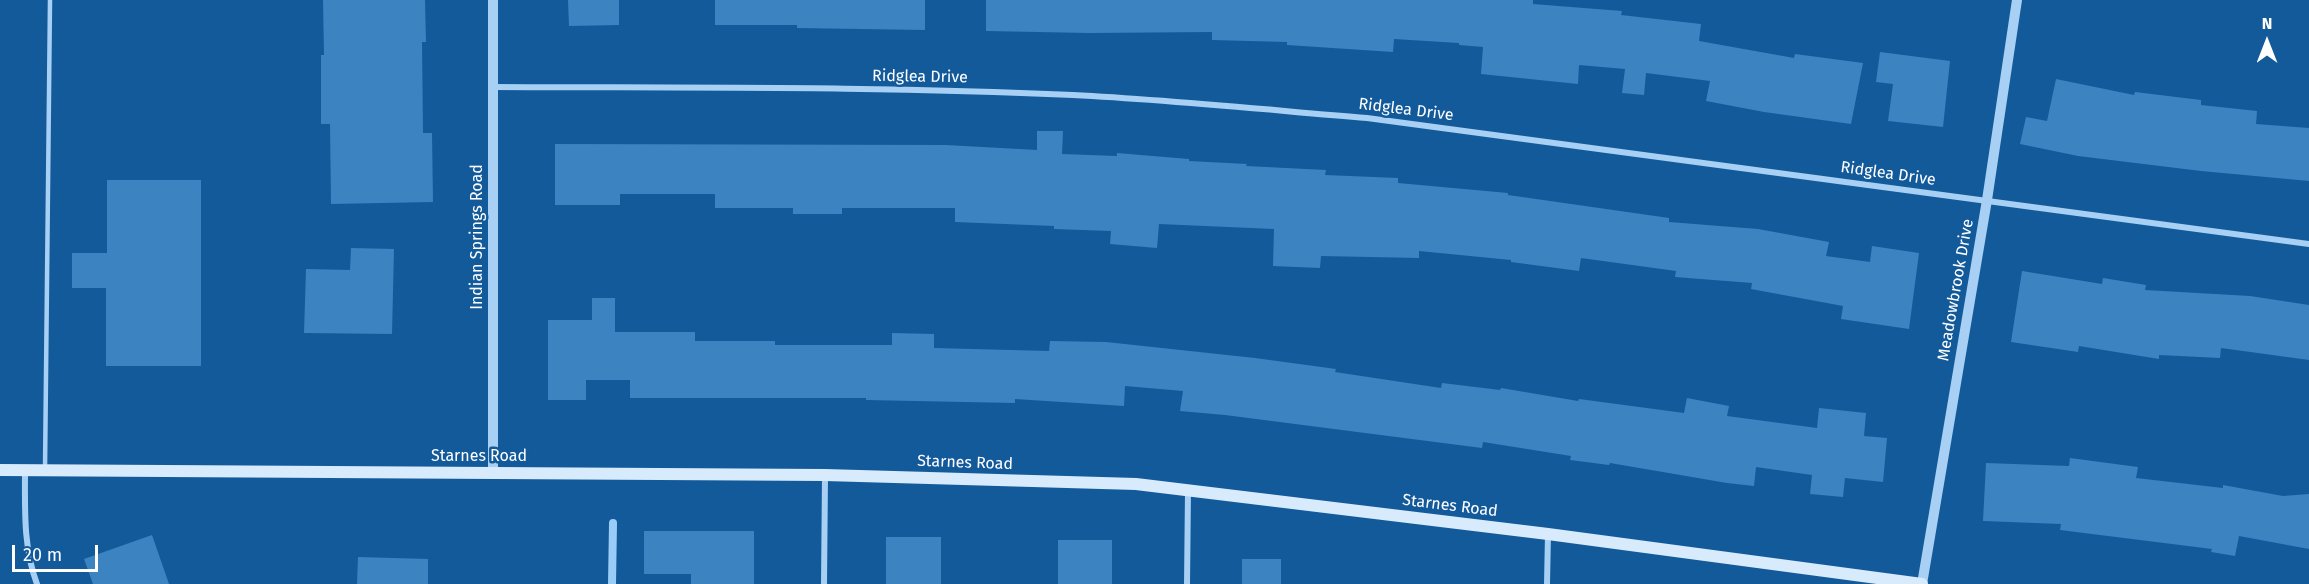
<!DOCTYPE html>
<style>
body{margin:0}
#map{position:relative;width:2309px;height:584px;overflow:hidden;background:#135a9b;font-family:"Fira Sans",sans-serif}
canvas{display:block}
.north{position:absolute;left:2237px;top:12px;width:60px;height:60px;-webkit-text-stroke:4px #135a9b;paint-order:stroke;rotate:0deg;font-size:16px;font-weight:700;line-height:24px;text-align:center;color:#fff}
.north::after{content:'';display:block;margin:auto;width:21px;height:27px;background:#fff;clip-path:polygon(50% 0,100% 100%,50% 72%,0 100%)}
.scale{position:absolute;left:12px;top:545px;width:86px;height:27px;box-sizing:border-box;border:3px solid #fff;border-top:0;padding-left:8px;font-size:18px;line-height:21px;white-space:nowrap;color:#fff;-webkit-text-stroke:4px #135a9b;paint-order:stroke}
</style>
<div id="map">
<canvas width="2309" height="584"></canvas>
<div class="north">N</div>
<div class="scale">20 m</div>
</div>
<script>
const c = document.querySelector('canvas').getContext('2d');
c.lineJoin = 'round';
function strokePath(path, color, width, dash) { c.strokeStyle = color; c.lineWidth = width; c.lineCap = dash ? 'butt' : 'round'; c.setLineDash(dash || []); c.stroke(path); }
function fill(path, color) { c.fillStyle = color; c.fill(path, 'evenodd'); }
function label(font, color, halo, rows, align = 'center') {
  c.font = font + ' "Fira Sans",sans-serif'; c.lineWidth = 5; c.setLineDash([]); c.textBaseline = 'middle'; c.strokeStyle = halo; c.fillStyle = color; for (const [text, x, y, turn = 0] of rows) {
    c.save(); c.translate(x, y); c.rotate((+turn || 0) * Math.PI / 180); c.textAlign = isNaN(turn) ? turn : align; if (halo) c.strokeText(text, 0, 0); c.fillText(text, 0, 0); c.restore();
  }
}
const stream = new Path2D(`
 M 612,584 L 613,523`);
const building = new Path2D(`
 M 323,0 L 425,0 L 426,42 L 422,42 L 423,133 L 432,133 L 433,202 L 331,204 L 330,124 L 321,124 L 321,55 L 324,55 Z
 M 568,0 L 619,0 L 619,25 L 569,26 Z
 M 715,0 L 925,0 L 925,30 L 797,28 L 797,25 L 715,25 Z
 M 986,0 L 1533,0 L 1533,4 L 1622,11 L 1621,15 L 1701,24 L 1699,41 L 1794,58 L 1795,54 L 1863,63 L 1851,124 L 1764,112 L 1706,101 L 1710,81 L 1646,73 L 1644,95 L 1622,93 L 1625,69 L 1579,65 L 1578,84 L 1481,74 L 1483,47 L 1459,45 L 1459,43 L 1394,39 L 1393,52 L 1287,45 L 1287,42 L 1212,40 L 1212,32 L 1089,33 L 986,31 Z
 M 1880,52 L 1950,61 L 1943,127 L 1888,121 L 1893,84 L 1876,82 Z
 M 2056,79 L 2134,95 L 2135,92 L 2201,100 L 2201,105 L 2257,111 L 2256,124 L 2309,128 L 2309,181 L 2201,171 L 2078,156 L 2020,144 L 2026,117 L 2047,121 Z
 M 1037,131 L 1063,131 L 1062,154 L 1117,156 L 1117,153 L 1189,159 L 1189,161 L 1247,164 L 1246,166 L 1326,170 L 1325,175 L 1398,178 L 1398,183 L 1508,193 L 1508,195 L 1669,218 L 1669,222 L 1758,229 L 1829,242 L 1826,256 L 1870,262 L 1872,246 L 1919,253 L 1909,329 L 1841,319 L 1843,306 L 1751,289 L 1752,283 L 1675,277 L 1676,271 L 1581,258 L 1579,271 L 1511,262 L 1511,260 L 1419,251 L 1419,258 L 1321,256 L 1320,268 L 1273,266 L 1274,229 L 1159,224 L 1157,248 L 1110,244 L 1111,231 L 1054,229 L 1054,226 L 955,222 L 955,208 L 842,208 L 842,214 L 793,214 L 793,208 L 715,208 L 715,194 L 620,194 L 620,205 L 555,205 L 555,144 L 946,145 L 1037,150 Z
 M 107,180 L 201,180 L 201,366 L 106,366 L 106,288 L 72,288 L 72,253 L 107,253 Z
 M 351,248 L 394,249 L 392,334 L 304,333 L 306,269 L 350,270 Z
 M 2022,271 L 2102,284 L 2103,278 L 2146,285 L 2145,290 L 2250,296 L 2309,305 L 2309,360 L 2221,348 L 2220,358 L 2159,355 L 2159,359 L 2079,346 L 2078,352 L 2011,342 Z
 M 592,298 L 615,298 L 615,332 L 695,332 L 695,341 L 775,341 L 775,345 L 892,345 L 892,333 L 934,334 L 934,348 L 1049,351 L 1050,341 L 1106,342 L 1255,358 L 1336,369 L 1335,372 L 1441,388 L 1442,383 L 1500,390 L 1501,388 L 1578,401 L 1579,399 L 1684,413 L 1687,398 L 1729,406 L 1727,416 L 1817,428 L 1819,408 L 1866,413 L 1864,436 L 1887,438 L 1883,482 L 1845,478 L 1843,497 L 1810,494 L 1812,475 L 1756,467 L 1754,486 L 1727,483 L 1610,463 L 1609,465 L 1570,460 L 1571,456 L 1483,442 L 1482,448 L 1225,415 L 1180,411 L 1183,391 L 1125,386 L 1124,406 L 1015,399 L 1015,403 L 866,400 L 866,398 L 630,398 L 630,380 L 586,380 L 586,400 L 548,400 L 548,320 L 592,320 Z
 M 2070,458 L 2138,467 L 2136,478 L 2223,488 L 2223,485 L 2283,496 L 2309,494 L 2309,549 L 2239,536 L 2235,556 L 2211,552 L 2212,549 L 2060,530 L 2061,524 L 1983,521 L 1986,463 L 2069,466 Z
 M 644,531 L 754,531 L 754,584 L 691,584 L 691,574 L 644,574 Z
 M 152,535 L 169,584 L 93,584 L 84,559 Z
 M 886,537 L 941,537 L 941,584 L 886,584 Z
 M 1058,540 L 1112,540 L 1112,584 L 1058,584 Z
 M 358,557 L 428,559 L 428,584 L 357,584 Z
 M 1242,559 L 1281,559 L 1281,584 L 1242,584 Z`);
const service = new Path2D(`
 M 45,470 L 50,0`);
const minor = new Path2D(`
 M 493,87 C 686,88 880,86 1073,95 C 1172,100 1270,110 1367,118 L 2309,244
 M 25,470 C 25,508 23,547 37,584
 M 824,584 L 825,476
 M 1187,584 L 1188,491
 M 1547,584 L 1548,534`);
const tertiary = new Path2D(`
 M 493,474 L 493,0
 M 1922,584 L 1987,200 L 2017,0`);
const secondary = new Path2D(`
 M 0,470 L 825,475 L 1136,484 L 1548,534 L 1922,584`);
const streetNames = [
 ["Ridglea Drive",920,77,1],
 ["Ridglea Drive",1406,110,7],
 ["Ridglea Drive",1888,174,8],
 ["Indian Springs Road",478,237,-90],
 ["Meadowbrook Drive",1956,290,-80],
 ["Starnes Road",479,457],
 ["Starnes Road",965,463,2],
 ["Starnes Road",1450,506,7]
];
strokePath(stream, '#99cdf7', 8);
fill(building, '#3c83c2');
strokePath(service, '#a7d0f4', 4.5);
strokePath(minor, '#a7d0f4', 6);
strokePath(tertiary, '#a7d0f4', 10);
strokePath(secondary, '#d7ebfd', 12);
label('16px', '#fff', '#135a9b', streetNames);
</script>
